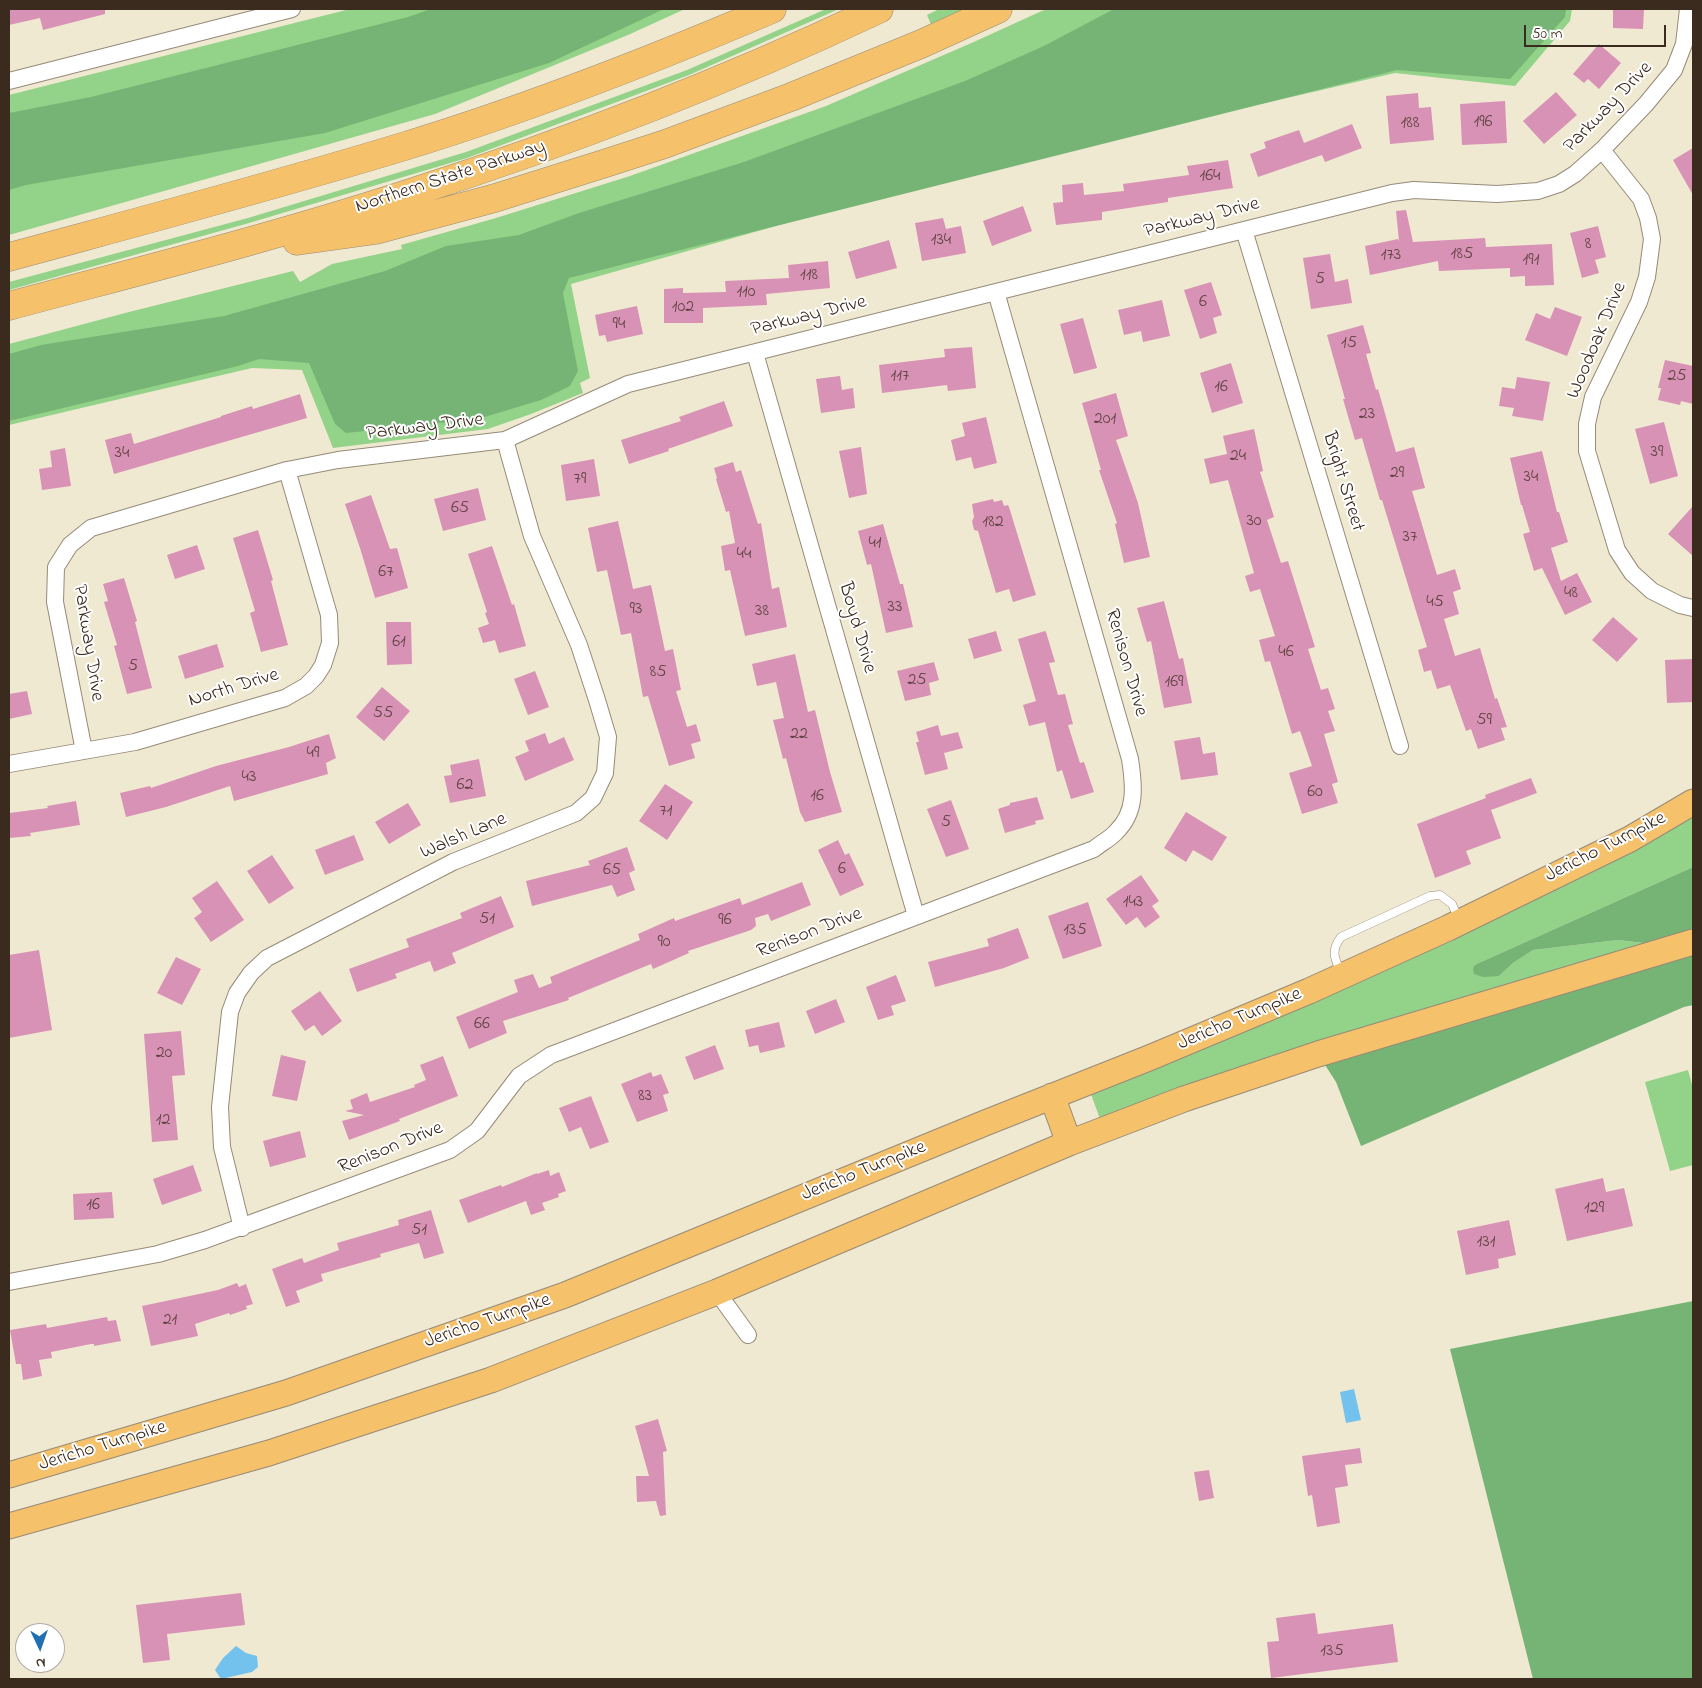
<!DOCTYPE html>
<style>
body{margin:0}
#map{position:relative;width:1702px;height:1688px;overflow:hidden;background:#f0e9d1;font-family:"Indie Flower",sans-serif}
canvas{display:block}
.frame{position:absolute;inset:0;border:10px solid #3b2a1e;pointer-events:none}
.north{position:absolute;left:15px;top:1623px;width:50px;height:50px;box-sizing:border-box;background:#fff;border:1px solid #b1aaa5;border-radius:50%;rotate:177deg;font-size:14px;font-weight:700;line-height:20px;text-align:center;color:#3b2a1e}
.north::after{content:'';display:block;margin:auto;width:18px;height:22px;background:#1f6fb2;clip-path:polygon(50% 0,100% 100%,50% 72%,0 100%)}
.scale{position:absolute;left:1524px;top:25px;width:142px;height:22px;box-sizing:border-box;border:2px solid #3b2a1e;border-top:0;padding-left:6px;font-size:15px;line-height:18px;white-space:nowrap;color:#3b2a1e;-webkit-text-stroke:4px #fff;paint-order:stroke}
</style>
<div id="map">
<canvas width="1702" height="1688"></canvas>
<div class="frame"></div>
<div class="north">N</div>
<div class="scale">50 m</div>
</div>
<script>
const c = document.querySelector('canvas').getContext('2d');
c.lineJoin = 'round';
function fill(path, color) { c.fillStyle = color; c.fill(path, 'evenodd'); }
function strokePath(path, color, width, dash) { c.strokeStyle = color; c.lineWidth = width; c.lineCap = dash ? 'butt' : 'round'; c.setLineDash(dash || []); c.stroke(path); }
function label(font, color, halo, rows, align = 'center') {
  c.font = font + ' "Indie Flower",sans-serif'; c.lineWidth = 4; c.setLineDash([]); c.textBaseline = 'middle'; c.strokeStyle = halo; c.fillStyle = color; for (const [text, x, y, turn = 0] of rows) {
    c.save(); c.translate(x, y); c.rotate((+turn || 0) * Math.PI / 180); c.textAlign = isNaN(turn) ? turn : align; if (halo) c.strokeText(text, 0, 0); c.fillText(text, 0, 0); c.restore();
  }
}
const green = new Path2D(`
 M 350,9 L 685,9 L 628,35 L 435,114 L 9,235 L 9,95 Z
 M 826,9 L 839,9 L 689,75 L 467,158 L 249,223 L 9,290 L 9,282 L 248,218 L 466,152 L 687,70 Z
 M 939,9 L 972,9 L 932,27 L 927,15 Z
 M 1046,9 L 1572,9 L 1570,21 L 1515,86 L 1395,73 L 963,173 L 571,284 L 590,378 L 580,383 L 583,393 L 531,414 L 488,429 L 333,448 L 302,370 L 252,368 L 9,425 L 9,344 L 129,312 L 293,271 L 300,282 L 332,264 L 402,249 L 401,245 L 496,218 L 630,176 L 826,106 L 976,41 Z
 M 1693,810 L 1693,867 L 1481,962 L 1499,976 L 1513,963 L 1533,950 L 1618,940 L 1660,945 L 1104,1130 L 1087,1083 Z
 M 1688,1070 L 1693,1088 L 1693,1165 L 1670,1171 L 1645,1082 Z`);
const forest = new Path2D(`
 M 431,9 L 664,9 L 549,63 L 325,133 L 26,185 L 9,190 L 9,113 L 91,97 L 408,17 Z
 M 1114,9 L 1566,9 L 1565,17 L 1510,79 L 1397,70 L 569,278 L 563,293 L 578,371 L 570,386 L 541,400 L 478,419 L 346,433 L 335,424 L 309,363 L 259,359 L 238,366 L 9,421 L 9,354 L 41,345 L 224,316 L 385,271 L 446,246 L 519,235 L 579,213 L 744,162 L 965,81 L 1044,46 Z
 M 1693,867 L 1693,1005 L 1684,1007 L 1361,1146 L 1336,1082 L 1318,1054 L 1660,945 L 1618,940 L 1533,950 L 1513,963 L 1499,976 L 1483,977 L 1474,974 L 1473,970 L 1474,966 L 1481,962 Z
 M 1693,1301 L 1693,1679 L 1533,1679 L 1450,1349 Z`);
const water = new Path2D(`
 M 1354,1389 L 1361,1420 L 1346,1423 L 1340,1392 Z
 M 236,1646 L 246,1653 L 257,1656 L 258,1667 L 252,1672 L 221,1679 L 215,1670 L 223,1658 Z`);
const building = new Path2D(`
 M 9,9 L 105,9 L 105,14 L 43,30 L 40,18 L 9,25 Z
 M 1613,9 L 1644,9 L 1643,29 L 1613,28 Z
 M 1599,44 L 1621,63 L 1599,89 L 1588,79 L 1584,83 L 1573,74 Z
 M 1556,92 L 1577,115 L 1544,144 L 1523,121 Z
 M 1418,93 L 1419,108 L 1431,107 L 1434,140 L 1390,144 L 1386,96 Z
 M 1505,101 L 1507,143 L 1462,145 L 1460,104 Z
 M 1352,124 L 1362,148 L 1325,162 L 1322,155 L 1258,177 L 1250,154 L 1266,148 L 1264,142 L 1299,130 L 1304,143 Z
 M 1693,148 L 1693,195 L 1673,160 Z
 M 1228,160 L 1233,188 L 1168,198 L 1168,202 L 1102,212 L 1102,220 L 1056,225 L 1053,203 L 1063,202 L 1062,185 L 1083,183 L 1084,195 L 1124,191 L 1123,184 L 1189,175 L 1187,166 Z
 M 1023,206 L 1032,231 L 992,246 L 983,221 Z
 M 1406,210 L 1413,242 L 1485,238 L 1486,247 L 1552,244 L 1554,285 L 1525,286 L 1525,276 L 1510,277 L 1510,268 L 1439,271 L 1438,261 L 1370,275 L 1365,246 L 1398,239 L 1399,241 L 1396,211 Z
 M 943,218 L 946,229 L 961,226 L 966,253 L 922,261 L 915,223 Z
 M 1598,226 L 1606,257 L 1595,260 L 1599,273 L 1582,278 L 1570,233 Z
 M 889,240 L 897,268 L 856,279 L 848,252 Z
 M 1330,254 L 1335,282 L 1348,279 L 1352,303 L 1311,309 L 1303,258 Z
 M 828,261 L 830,288 L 766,294 L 767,305 L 703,308 L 703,323 L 664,323 L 664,289 L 683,288 L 683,293 L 726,292 L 725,281 L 789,278 L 788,265 Z
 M 1211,282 L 1222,315 L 1213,318 L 1217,333 L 1200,339 L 1184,290 Z
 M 1162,300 L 1170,336 L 1143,342 L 1141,331 L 1124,335 L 1118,310 Z
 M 637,306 L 643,334 L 607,342 L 605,335 L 599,336 L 595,315 Z
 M 1555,307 L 1582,317 L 1567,356 L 1525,340 L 1536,313 L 1550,319 Z
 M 1083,318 L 1097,368 L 1074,374 L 1060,324 Z
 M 1363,325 L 1371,353 L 1366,354 L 1376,390 L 1378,389 L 1396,452 L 1414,447 L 1425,488 L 1412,491 L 1437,575 L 1455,569 L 1461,589 L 1453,592 L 1459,614 L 1444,619 L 1455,656 L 1480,648 L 1495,699 L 1497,698 L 1507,727 L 1501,728 L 1505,740 L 1478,749 L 1471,729 L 1466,731 L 1450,685 L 1437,689 L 1431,670 L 1424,672 L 1418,650 L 1427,647 L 1382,500 L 1380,500 L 1362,438 L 1355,440 L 1343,399 L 1345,399 L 1327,335 Z
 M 972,347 L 976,388 L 948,391 L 947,385 L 882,393 L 879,365 L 945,357 L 944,349 Z
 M 1665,360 L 1693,366 L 1693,404 L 1681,401 L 1680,405 L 1658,400 L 1661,388 L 1658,388 Z
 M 1231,363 L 1243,403 L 1212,413 L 1200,373 Z
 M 840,376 L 842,390 L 853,388 L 855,408 L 821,413 L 816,379 Z
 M 1517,377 L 1550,382 L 1543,421 L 1512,416 L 1514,408 L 1499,406 L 1502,387 L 1515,389 Z
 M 1116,393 L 1128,436 L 1116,440 L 1138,503 L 1150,557 L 1124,563 L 1115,524 L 1117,523 L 1099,470 L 1101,470 L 1082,403 Z
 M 300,394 L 307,418 L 114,474 L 105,440 L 131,433 L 134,444 L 221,417 L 221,416 L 252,406 L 253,409 Z
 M 724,401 L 733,426 L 668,449 L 669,451 L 629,464 L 621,440 L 681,421 L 679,417 Z
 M 986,417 L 997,463 L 974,469 L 971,457 L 956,461 L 951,440 L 965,436 L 962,423 Z
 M 1664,422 L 1678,476 L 1650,484 L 1635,429 Z
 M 1254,429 L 1263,471 L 1260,472 L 1274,517 L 1267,520 L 1281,563 L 1288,561 L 1315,647 L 1308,649 L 1321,690 L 1328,688 L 1335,709 L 1328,711 L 1335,731 L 1324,734 L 1338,782 L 1332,784 L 1338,803 L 1302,814 L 1289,773 L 1312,766 L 1300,731 L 1292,734 L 1270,661 L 1265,662 L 1259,640 L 1275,636 L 1260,589 L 1250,592 L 1245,576 L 1254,573 L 1228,480 L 1210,484 L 1204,459 L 1227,454 L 1223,436 Z
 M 861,447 L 867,494 L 849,498 L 839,451 Z
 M 65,448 L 71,486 L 42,490 L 39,469 L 52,467 L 50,451 Z
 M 1542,451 L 1557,512 L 1559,512 L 1568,542 L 1551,548 L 1561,581 L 1577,573 L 1592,602 L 1565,615 L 1542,568 L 1534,571 L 1523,534 L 1530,532 L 1522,505 L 1521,505 L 1510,458 Z
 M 594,459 L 600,496 L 566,501 L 561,465 Z
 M 733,462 L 736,472 L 741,470 L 758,524 L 761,523 L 772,589 L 779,587 L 787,627 L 745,636 L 730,570 L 725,571 L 721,546 L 735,543 L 729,511 L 726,512 L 716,479 L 717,478 L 714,468 Z
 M 478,488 L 486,520 L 443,531 L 434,499 Z
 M 371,495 L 390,549 L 397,548 L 408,588 L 375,598 L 360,548 L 345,504 Z
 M 993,499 L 994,502 L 1002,500 L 1004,506 L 1008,505 L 1009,507 L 1036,595 L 1013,602 L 1009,589 L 996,593 L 978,531 L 974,530 L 972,521 L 974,517 L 972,504 Z
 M 1693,506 L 1693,556 L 1668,534 Z
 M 618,521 L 633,589 L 651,585 L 665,651 L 673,649 L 681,690 L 676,691 L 687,727 L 696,724 L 701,741 L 691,744 L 695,758 L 669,766 L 648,696 L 643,697 L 631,633 L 621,635 L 607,570 L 597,572 L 588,528 Z
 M 883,524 L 900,584 L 903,584 L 913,627 L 886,633 L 871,564 L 867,565 L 858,531 Z
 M 258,530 L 273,580 L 271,581 L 288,645 L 261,652 L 250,613 L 255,611 L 233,538 Z
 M 197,545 L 205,569 L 175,579 L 167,555 Z
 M 492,546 L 512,605 L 514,604 L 526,646 L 499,653 L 495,640 L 483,643 L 478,628 L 489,624 L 485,613 L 487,612 L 468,554 Z
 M 124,578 L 137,621 L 135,622 L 152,688 L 127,694 L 114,646 L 117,645 L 104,602 L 108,601 L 103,584 Z
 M 1164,601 L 1179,659 L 1183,658 L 1192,703 L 1164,708 L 1151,641 L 1147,642 L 1137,608 Z
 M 1613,617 L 1638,639 L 1617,662 L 1592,640 Z
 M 386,622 L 411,622 L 412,664 L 387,665 Z
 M 996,631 L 1002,651 L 974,659 L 968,639 Z
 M 1045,631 L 1046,632 L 1055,662 L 1049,663 L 1058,695 L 1065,694 L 1073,724 L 1068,725 L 1080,763 L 1084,762 L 1094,792 L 1071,799 L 1062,770 L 1057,772 L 1045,722 L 1029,726 L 1023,705 L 1036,701 L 1018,639 Z
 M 217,644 L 224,667 L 185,679 L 178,656 Z
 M 795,654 L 808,712 L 815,710 L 830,772 L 842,812 L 805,822 L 800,812 L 786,758 L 783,759 L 773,720 L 784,718 L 776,682 L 757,686 L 752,664 Z
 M 1693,659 L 1693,702 L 1667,703 L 1665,660 Z
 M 934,662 L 939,680 L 929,683 L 931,695 L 905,701 L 897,671 Z
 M 535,671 L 549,707 L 528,715 L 514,679 Z
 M 382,687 L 410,711 L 384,741 L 356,717 Z
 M 27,691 L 32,714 L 9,719 L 9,694 Z
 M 938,725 L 941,736 L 958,732 L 963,748 L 944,753 L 948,769 L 925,775 L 916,742 L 919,742 L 916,732 Z
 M 545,733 L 549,744 L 564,737 L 574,760 L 525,781 L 515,757 L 529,751 L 525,741 Z
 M 329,734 L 336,758 L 326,763 L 328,774 L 234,801 L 230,786 L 166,807 L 126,817 L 120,793 L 150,786 L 151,788 L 216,766 L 289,747 Z
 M 1200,737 L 1203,754 L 1215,752 L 1218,775 L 1181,780 L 1174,741 Z
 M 479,759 L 486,796 L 450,803 L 444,776 L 452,775 L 450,765 Z
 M 1531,778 L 1537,793 L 1491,810 L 1501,838 L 1466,851 L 1471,864 L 1435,878 L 1417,824 L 1486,798 L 1485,795 Z
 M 665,784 L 693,802 L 667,840 L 639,821 Z
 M 1037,797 L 1044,819 L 1035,821 L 1036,824 L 1005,833 L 998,809 L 1010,805 L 1010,803 Z
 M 951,800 L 969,849 L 946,857 L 927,809 Z
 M 76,801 L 80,825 L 30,833 L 31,836 L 9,838 L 9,813 L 48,808 L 47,806 Z
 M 408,803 L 421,825 L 389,844 L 375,822 Z
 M 1186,812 L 1227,837 L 1212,861 L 1193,850 L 1186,862 L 1164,848 Z
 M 354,835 L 364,860 L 325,875 L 315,850 Z
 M 838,840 L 845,855 L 849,853 L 864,885 L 840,896 L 818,850 Z
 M 627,847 L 635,870 L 629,873 L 635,890 L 617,897 L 612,885 L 532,906 L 526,881 L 590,865 L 588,861 Z
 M 272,855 L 294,888 L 269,904 L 247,871 Z
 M 1141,875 L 1159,901 L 1152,906 L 1160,917 L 1145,928 L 1137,917 L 1126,925 L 1106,899 Z
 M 217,881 L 244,920 L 211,942 L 194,918 L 202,912 L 192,898 Z
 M 802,882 L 811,905 L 771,921 L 768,914 L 755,918 L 756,926 L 751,930 L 688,951 L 689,953 L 653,969 L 651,964 L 568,998 L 569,1000 L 503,1021 L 507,1033 L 469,1049 L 456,1017 L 518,992 L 514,980 L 533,974 L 539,988 L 552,983 L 550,977 L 640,940 L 638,934 L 674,918 L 675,921 L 740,898 L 742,905 Z
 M 501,896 L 514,927 L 452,953 L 456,963 L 434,972 L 430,961 L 395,974 L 397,978 L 357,992 L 349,969 L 409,947 L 406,939 L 462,918 L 460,913 Z
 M 1088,902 L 1102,946 L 1063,959 L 1048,916 Z
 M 1018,928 L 1029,958 L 1004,968 L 935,987 L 928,962 L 989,946 L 987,939 Z
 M 39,950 L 52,1030 L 9,1038 L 9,955 Z
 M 176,957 L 201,969 L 182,1005 L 157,993 Z
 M 896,975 L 906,1001 L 891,1006 L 894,1015 L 878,1020 L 866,987 Z
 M 320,991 L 342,1021 L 322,1036 L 314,1025 L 305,1031 L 291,1011 Z
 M 836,999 L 845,1022 L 815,1034 L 806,1011 Z
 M 779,1022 L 785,1047 L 760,1053 L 758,1045 L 749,1047 L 745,1030 Z
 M 181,1031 L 185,1075 L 172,1076 L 178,1140 L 152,1142 L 144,1034 Z
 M 715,1045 L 724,1069 L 694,1080 L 685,1057 Z
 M 281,1055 L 306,1061 L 297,1101 L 272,1096 Z
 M 443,1056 L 458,1096 L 399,1119 L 400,1121 L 349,1140 L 342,1121 L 364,1115 L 345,1111 L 353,1109 L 350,1100 L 367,1093 L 370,1102 L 415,1087 L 414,1085 L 426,1080 L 420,1065 Z
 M 651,1072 L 653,1077 L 661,1074 L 669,1093 L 663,1095 L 668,1111 L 637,1122 L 621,1084 Z
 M 591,1096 L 609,1142 L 590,1149 L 581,1127 L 569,1132 L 559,1108 Z
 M 300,1131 L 306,1157 L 270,1167 L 263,1141 Z
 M 193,1165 L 202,1191 L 162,1205 L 153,1179 Z
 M 549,1170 L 550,1176 L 559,1172 L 566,1191 L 558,1194 L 559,1197 L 542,1203 L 545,1210 L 531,1215 L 526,1201 L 468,1223 L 459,1200 L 501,1185 L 502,1187 L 537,1173 L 537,1174 Z
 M 1603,1178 L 1606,1192 L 1624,1188 L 1633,1226 L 1567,1241 L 1555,1189 Z
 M 112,1192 L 114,1218 L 74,1220 L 73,1194 Z
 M 431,1210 L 444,1253 L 424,1259 L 419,1243 L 380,1254 L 381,1257 L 321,1274 L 323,1281 L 296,1291 L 300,1302 L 286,1307 L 272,1269 L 302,1258 L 304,1263 L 339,1250 L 337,1243 L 399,1225 L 398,1220 Z
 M 1509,1220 L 1516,1255 L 1498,1259 L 1499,1268 L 1466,1275 L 1457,1231 Z
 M 237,1283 L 239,1287 L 246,1284 L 253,1304 L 246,1306 L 247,1309 L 230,1315 L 229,1313 L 195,1324 L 198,1336 L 151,1346 L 142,1306 L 218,1290 Z
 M 107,1317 L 108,1321 L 116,1320 L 121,1341 L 94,1346 L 94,1344 L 91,1344 L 51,1352 L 52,1358 L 39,1360 L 42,1376 L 23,1380 L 21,1364 L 16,1364 L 10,1330 L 46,1324 L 47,1328 Z
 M 658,1419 L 667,1451 L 663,1452 L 666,1515 L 660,1516 L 656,1501 L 637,1502 L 636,1476 L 649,1476 L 635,1426 Z
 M 1360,1448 L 1362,1463 L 1345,1465 L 1348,1486 L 1335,1488 L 1340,1523 L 1317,1527 L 1312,1495 L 1308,1496 L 1302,1456 Z
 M 1209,1470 L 1214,1498 L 1199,1501 L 1194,1472 Z
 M 241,1593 L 245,1625 L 167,1634 L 170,1660 L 143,1663 L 136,1605 Z
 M 1315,1613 L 1318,1634 L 1393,1624 L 1398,1662 L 1271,1678 L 1267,1642 L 1279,1641 L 1276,1618 Z`);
const lane = new Path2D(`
 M 1341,973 C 1335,959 1330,951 1341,937 L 1430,896 L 1440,895 L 1452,904 L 1459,920`);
const street = new Path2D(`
 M 9,81 L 292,9
 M 1602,150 L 1641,199 L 1648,218 L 1652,239 L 1647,277 L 1639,302 L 1593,397 L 1587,424 L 1587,451 L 1617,550 L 1632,573 L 1652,591 L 1680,605 L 1693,608
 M 1244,230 L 1400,746
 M 755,353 L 916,916
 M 84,751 L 55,602 L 56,567 L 70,545 L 91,528 L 287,470 L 338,460 L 505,440 L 628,384 L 1392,193 L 1414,190 L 1497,194 L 1538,191 L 1559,184 L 1575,174 L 1602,150 L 1646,104 L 1674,70 L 1684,44 L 1688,9
 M 9,764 L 135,742 L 285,698 L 306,686 L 316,676 L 323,665 L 330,643 L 329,615 L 287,470
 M 242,1228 L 222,1147 L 220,1107 L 230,1012 L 237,993 L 251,973 L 267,958 L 453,862 L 576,813 L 593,798 L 605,773 L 608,737 L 597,700 L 579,645 L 532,536 L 505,440
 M 9,1282 L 158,1254 L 205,1240 L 450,1150 L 477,1131 L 519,1076 L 551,1055 L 1094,849 C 1101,843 1110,839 1116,832 C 1137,812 1134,785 1130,759 L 996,292
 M 717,1292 L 748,1335`);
const primary = new Path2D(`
 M 1052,1096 L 1069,1143
 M 9,1475 L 286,1393 L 565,1295 L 985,1123 L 1149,1058 L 1309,991 L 1448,928 L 1630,839 L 1693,802
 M 9,1526 L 269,1453 L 491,1380 L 717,1292 L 1069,1143 L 1184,1099 L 1318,1054 L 1693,942`);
const highway = new Path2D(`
 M 297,241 L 376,230 L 495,198 L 603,164 L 665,144 L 791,97 L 921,44 L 998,9
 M 9,257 C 141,221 274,186 405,146 C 530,108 652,60 772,9
 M 9,306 C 143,270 278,236 410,193 C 569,142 727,81 879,9`);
const numberNames = [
 ["196",1483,123],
 ["188",1410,124],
 ["164",1210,177],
 ["134",941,241],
 ["8",1588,245],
 ["185",1462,255],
 ["173",1391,256],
 ["191",1531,261],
 ["118",809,276],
 ["5",1320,280],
 ["110",746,293],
 ["6",1203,303],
 ["102",683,308],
 ["94",619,325],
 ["15",1349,344],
 ["117",900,377],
 ["25",1677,377],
 ["16",1221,388],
 ["23",1367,415],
 ["201",1105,420],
 ["39",1657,453],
 ["34",122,454],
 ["24",1238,457],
 ["29",1397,474],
 ["34",1531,478],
 ["79",580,480],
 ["65",460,509],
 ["30",1254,522],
 ["182",993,523],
 ["37",1410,538],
 ["41",875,544],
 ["44",744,555],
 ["67",386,573],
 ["48",1571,594],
 ["45",1435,603],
 ["33",895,608],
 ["93",636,610],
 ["38",762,612],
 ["61",399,643],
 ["46",1286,653],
 ["5",133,667],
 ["85",658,673],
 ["25",917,681],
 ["169",1174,683],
 ["55",383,714],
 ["59",1484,721],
 ["22",799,735],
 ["49",313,754],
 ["43",249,778],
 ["62",465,786],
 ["60",1315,793],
 ["16",817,797],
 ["71",666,812],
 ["5",946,823],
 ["6",842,870],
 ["65",612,871],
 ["143",1133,903],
 ["51",487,920],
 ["96",725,921],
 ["135",1075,931],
 ["90",664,943],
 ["66",482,1025],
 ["20",164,1054],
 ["83",645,1097],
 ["12",163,1121],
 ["16",93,1206],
 ["129",1594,1209],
 ["51",419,1231],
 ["131",1486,1243],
 ["21",170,1321],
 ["135",1332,1652]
];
const streetNames = [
 ["Parkway Drive",1609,108,-46],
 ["Northern State Parkway",451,178,-18],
 ["Parkway Drive",1202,219,-14],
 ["Parkway Drive",809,317,-14],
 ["Woodoak Drive",1598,341,-67],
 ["Parkway Drive",425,428,-7],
 ["Bright Street",1342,482,73],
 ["Boyd Drive",856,628,74],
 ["Parkway Drive",87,643,81],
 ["Renison Drive",1125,663,74],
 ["North Drive",234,689,-17],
 ["Walsh Lane",464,837,-23],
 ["Jericho Turnpike",1606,848,-27],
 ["Renison Drive",810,934,-21],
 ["Jericho Turnpike",1240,1020,-23],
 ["Renison Drive",391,1149,-22],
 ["Jericho Turnpike",864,1172,-22],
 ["Jericho Turnpike",488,1322,-19],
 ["Jericho Turnpike",103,1447,-17]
];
fill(green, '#93d289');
fill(forest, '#76b475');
fill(water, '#73c2ee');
fill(building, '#d892b5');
strokePath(lane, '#968a78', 9);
strokePath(street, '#968a78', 18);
strokePath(primary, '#968a78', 27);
strokePath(highway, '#968a78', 29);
strokePath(lane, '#fff', 8);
strokePath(street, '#fff', 16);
strokePath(primary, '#f5c16b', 25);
strokePath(highway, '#f5c16b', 28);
label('18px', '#624444', null, numberNames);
label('20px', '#3b2a1e', '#fff', streetNames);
</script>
